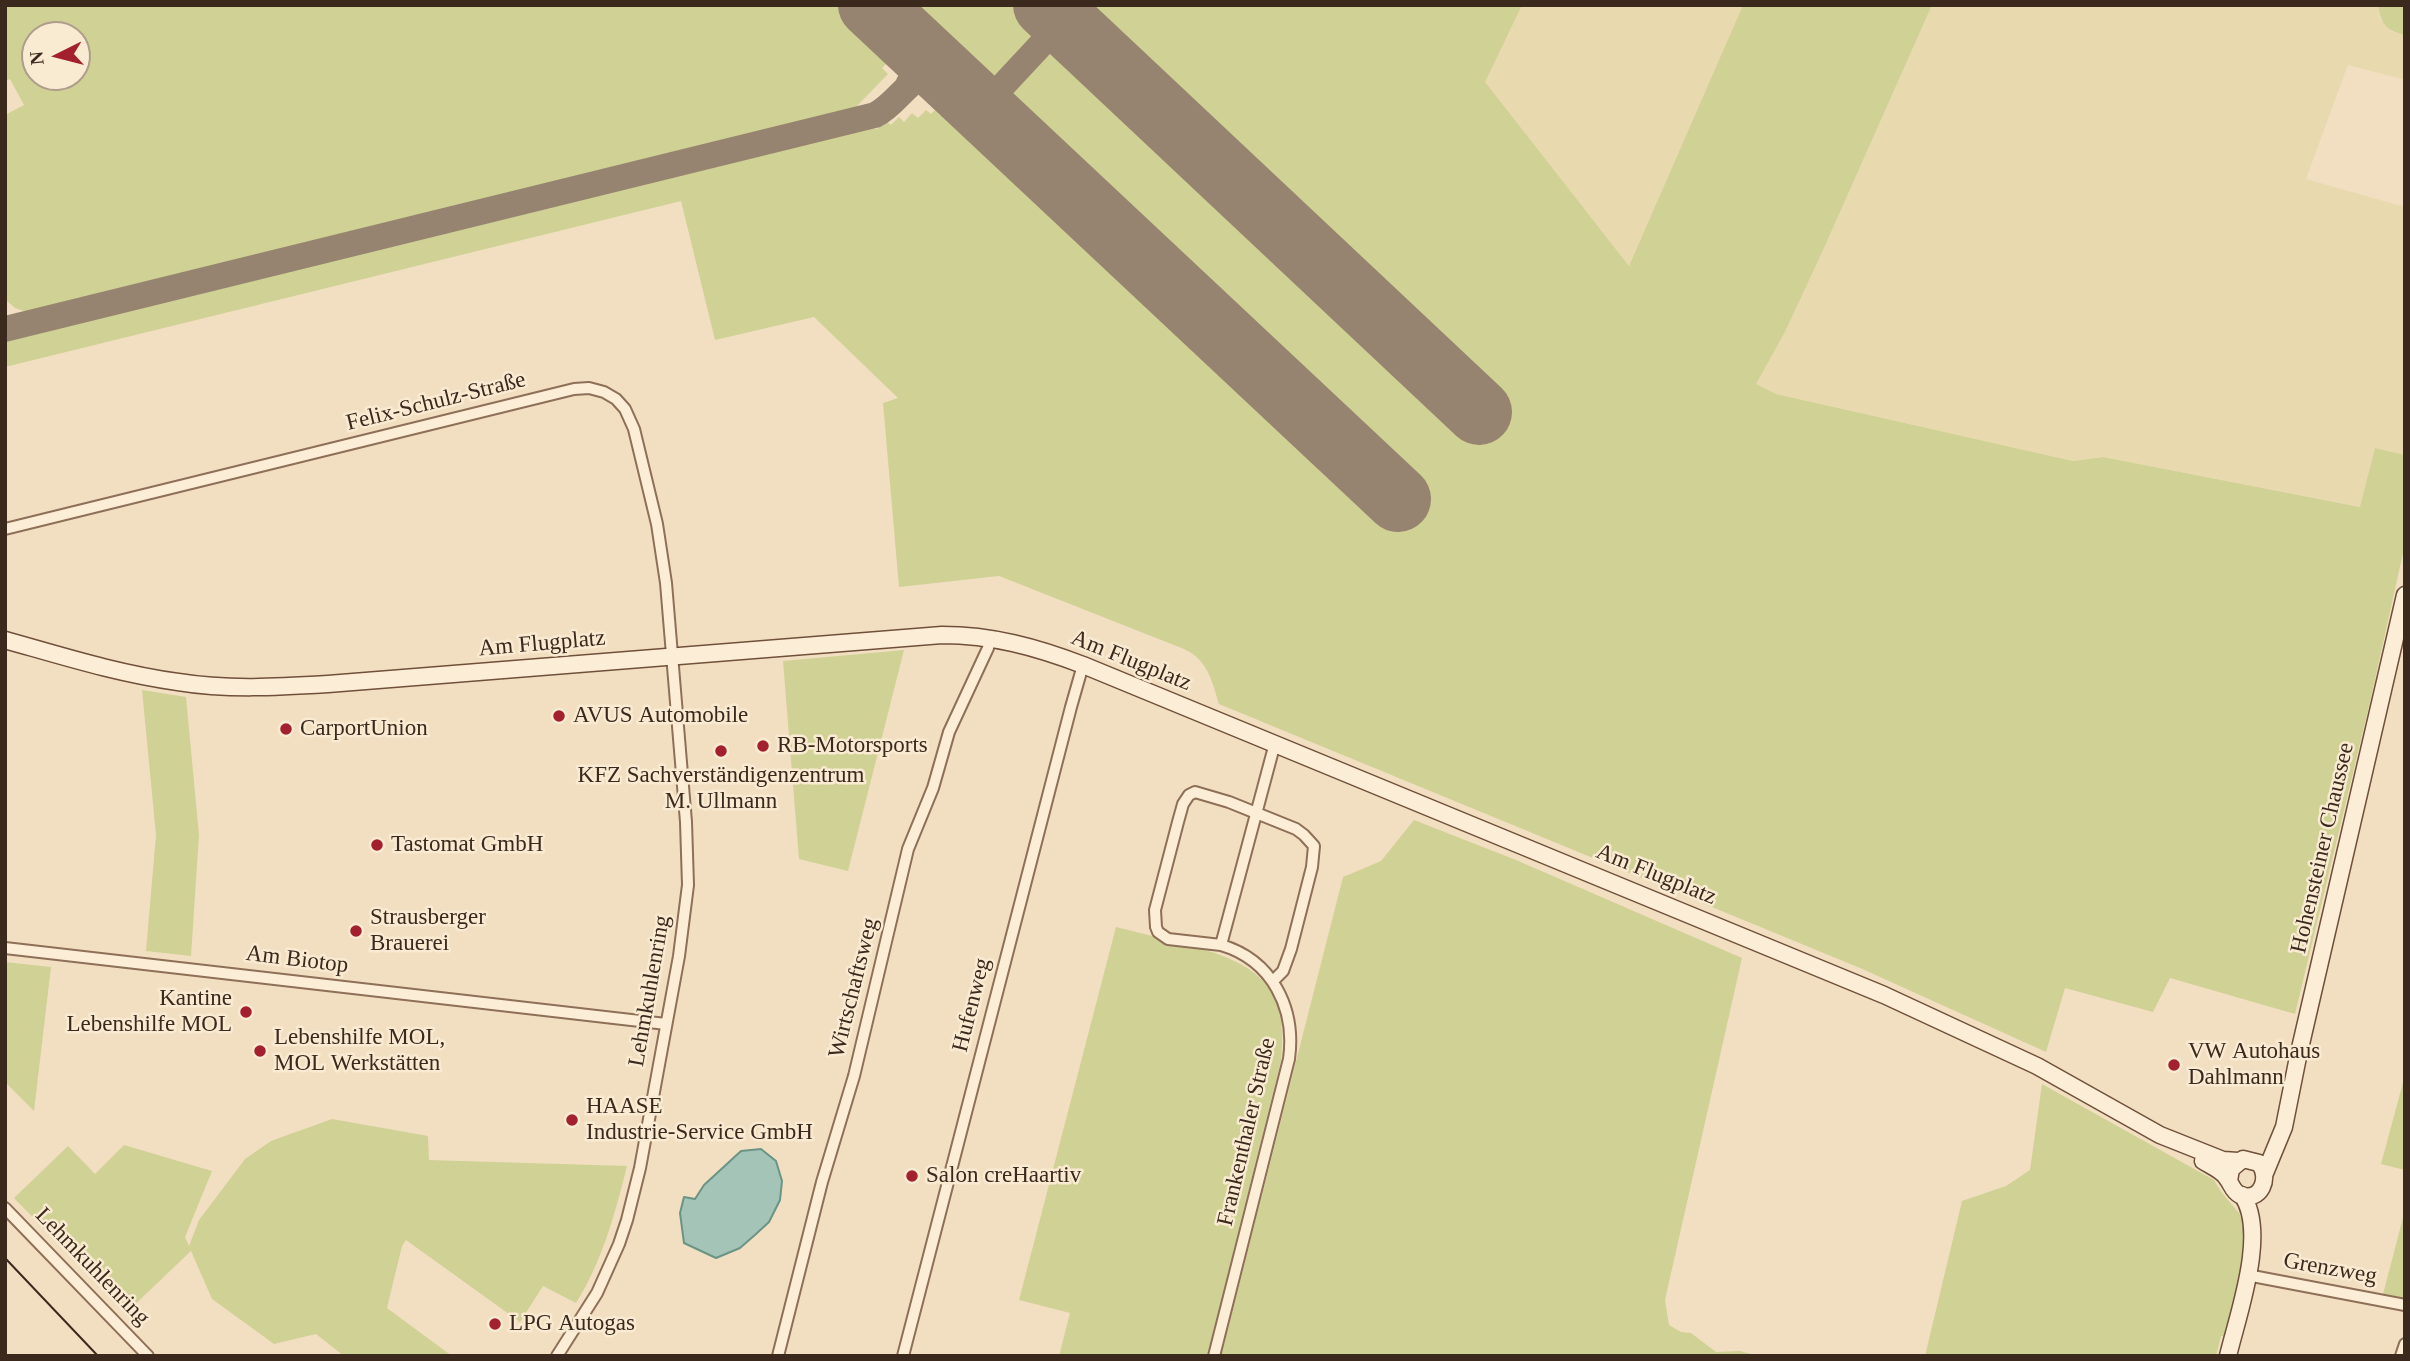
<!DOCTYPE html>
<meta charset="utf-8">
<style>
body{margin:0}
#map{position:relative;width:2410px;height:1361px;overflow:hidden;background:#f2dfc2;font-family:Georgia,serif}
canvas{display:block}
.frame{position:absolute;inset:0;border:7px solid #3c291d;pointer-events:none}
.north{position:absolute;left:21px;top:21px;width:70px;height:70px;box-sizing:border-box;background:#f9ead2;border:2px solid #ad9d8a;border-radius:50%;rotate:264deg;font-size:19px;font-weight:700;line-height:28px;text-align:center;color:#3c291d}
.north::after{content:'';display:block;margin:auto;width:24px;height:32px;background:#a3212f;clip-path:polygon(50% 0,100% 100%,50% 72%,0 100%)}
</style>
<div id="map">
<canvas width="2410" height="1361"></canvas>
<div class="frame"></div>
<div class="north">N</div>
</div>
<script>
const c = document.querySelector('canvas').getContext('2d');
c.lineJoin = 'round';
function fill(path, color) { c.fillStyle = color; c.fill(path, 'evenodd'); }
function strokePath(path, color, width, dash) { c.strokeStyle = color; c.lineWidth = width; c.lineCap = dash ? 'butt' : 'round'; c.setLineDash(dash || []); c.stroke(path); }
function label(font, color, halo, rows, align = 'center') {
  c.font = font + ' Georgia,serif'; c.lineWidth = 5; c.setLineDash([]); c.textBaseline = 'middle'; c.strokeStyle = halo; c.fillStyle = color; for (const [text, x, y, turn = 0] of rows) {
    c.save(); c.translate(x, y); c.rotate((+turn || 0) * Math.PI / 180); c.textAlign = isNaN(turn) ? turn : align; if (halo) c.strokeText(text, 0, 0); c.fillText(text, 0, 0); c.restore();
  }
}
const farmland = new Path2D(`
 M 1425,5 L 1743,5 L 1629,266 L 1510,116 Z
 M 1932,5 L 2378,5 L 2380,19 L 2392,32 L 2405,35 L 2405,80 L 2348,65 L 2306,179 L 2405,207 L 2405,455 L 2375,448 L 2361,507 L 2103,457 L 2073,461 L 1776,394 L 1756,384 L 1785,332 L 1824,248 Z`);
const green = new Path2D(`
 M 5,5 L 841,5 L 889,50 L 885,55 L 890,60 L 882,68 L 888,74 L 855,108 L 857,111 L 30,313 L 15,308 L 5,299 L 5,115 L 24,105 L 10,79 L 5,81 ZM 35,35 L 77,35 L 77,77 L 35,77 Z
 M 902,5 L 1522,5 L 1485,82 L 1629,266 L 1743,5 L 1932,5 L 1824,248 L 1785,332 L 1756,384 L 1776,394 L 2073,461 L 2103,457 L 2360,507 L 2375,448 L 2405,455 L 2405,544 L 2369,706 L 2295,1014 L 2170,978 L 2153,1012 L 2065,988 L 2046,1052 L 1860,968 L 1219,704 C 1212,681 1208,660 1184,649 L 999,576 L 899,587 L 883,403 L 898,398 L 814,317 L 715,340 L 681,201 L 5,367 L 5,335 L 8,336 L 869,124 L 870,128 L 877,129 L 885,120 L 891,125 L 899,117 L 904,122 L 912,113 L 918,118 L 926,110 L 931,114 L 935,110 L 940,115 L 945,111 L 950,116 L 954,112 L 1327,461 L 1319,470 L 1376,523 L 1420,475 L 1371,429 L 1363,437 Z
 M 2378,5 L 2405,5 L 2405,35 C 2386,31 2381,24 2378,5 Z
 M 904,650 L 848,871 L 799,859 L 783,661 Z
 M 142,690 L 186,697 L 199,835 L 191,956 L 146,951 L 156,835 Z
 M 1414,820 L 1516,860 L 1742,958 L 1665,1300 L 1669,1325 L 1681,1332 L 1691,1333 L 1716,1352 L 1740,1351 L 1758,1356 L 1221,1356 L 1343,877 L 1381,861 Z
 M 1116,927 C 1139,933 1162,938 1184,944 C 1253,962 1290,982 1281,1061 L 1207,1356 L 1059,1356 L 1070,1313 L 1019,1300 Z
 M 5,962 L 51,967 L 34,1111 L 5,1082 Z
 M 2405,1075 L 2405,1170 L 2381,1164 Z
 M 2042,1084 L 2214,1180 C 2224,1200 2241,1210 2250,1231 L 2228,1337 L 2221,1336 L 2216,1356 L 1925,1356 L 1962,1201 L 2006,1186 L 2030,1170 Z
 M 332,1119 L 428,1136 L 429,1160 L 627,1166 C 615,1214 602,1262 576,1303 L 543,1286 L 520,1322 L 406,1240 L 402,1246 L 387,1308 L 452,1356 L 344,1356 L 316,1334 L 274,1344 L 212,1299 L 191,1251 L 126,1313 L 14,1198 L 68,1146 L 95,1174 L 124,1145 L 212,1171 L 185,1237 L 189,1246 L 199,1220 L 245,1159 L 271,1141 Z
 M 2405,1210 L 2405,1298 L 2383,1294 Z`);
const water = new Path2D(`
 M 761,1149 L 776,1161 L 782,1181 L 780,1200 L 769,1222 L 756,1234 L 740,1248 L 716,1258 L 684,1243 L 680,1213 L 684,1197 L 695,1199 L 704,1185 L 741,1151 Z`);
const taxiway = new Path2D(`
 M 906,38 C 917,53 918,69 908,85
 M 981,109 L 1063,21
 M 5,329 L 875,115 C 904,101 916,56 955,84`);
const runway = new Path2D(`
 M 871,5 L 1398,499
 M 1046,5 L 1479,412`);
const street = new Path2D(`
 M 5,529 L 574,389 L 589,388 L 604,392 L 616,399 L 625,409 L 634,429 L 657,524 L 666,583 L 686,822 L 688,885 L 679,956 L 640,1168 L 627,1220 L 619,1244 L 597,1293 L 557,1356
 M 1221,945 L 1168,939 L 1158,932 L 1156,927 L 1155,910 L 1178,822 L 1183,804 L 1189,795 L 1195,792 L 1229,802 L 1296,829 L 1304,835 L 1314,846 L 1312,867 L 1291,949 L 1283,971 L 1273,981
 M 5,948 L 666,1024
 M 5,1208 L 148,1356
 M 2247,1275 L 2405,1305
 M 778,1356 L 822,1182 L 854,1076 L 908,849 L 933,788 L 949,732 L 988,648 L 990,637
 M 903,1356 L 1071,707 L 1083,665
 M 1214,1356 L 1289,1059 C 1296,1008 1272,960 1221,945 L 1275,743
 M 2401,1356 L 2405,1344`);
const secondary = new Path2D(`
 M 5,640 C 62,656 119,674 178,682 C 227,690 278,687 328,684 L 942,635 C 992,635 1036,647 1083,665 L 1884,995 L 2037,1066 L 2160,1135 L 2223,1160 L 2238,1161
 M 2203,1161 C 2211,1166 2221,1170 2226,1177 C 2232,1184 2232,1191 2240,1195 C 2261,1203 2271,1177 2259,1163 L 2243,1159 L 2231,1169 L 2229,1181
 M 2265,1173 L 2284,1127 L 2298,1057 L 2405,595
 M 2228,1356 C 2238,1314 2268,1232 2242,1195`);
const tram = new Path2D(`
 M 5,1258 L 98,1356`);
const markers = [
 [559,716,7,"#a3212f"],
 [286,729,7,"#a3212f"],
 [763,746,7,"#a3212f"],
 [721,751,7,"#a3212f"],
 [377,845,7,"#a3212f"],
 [356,931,7,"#a3212f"],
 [246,1012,7,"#a3212f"],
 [260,1051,7,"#a3212f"],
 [2174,1065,7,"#a3212f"],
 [572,1120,7,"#a3212f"],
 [912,1176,7,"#a3212f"],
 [495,1324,7,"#a3212f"]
];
const streetNames = [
 ["Felix-Schulz-Straße",436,402,-14],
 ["Am Flugplatz",542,644,-5],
 ["Am Flugplatz",1131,661,22],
 ["Hohensteiner Chaussee",2323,848,-77],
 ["Am Flugplatz",1656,875,22],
 ["Am Biotop",297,960,7],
 ["Wirtschaftsweg",854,988,-76],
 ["Lehmkuhlenring",650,991,-80],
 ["Hufenweg",972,1005,-76],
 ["Frankenthaler Straße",1247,1132,-77],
 ["Lehmkuhlenring",92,1267,46],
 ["Grenzweg",2330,1269,10]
];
const poiNames = [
 ["AVUS Automobile",573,716],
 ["CarportUnion",300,729],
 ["RB-Motorsports",777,746],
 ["KFZ Sachverständigenzentrum",721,776,"center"],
 ["M. Ullmann",721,802,"center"],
 ["Tastomat GmbH",391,845],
 ["Strausberger",370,918],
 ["Brauerei",370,944],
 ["Kantine",232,999,"right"],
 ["Lebenshilfe MOL",232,1025,"right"],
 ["Lebenshilfe MOL,",274,1038],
 ["MOL Werkstätten",274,1064],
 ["VW Autohaus",2188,1052],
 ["Dahlmann",2188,1078],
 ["HAASE",586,1107],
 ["Industrie-Service GmbH",586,1133],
 ["Salon creHaartiv",926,1176],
 ["LPG Autogas",509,1324]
];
fill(farmland, '#e9d9ae');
fill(green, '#d0d195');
fill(water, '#a5c4b8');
strokePath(water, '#6a9485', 2);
strokePath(taxiway, '#978470', 26);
strokePath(runway, '#978470', 66);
strokePath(street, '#8e6f57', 14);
strokePath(secondary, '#70503a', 19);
strokePath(street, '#fcedd6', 10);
strokePath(secondary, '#fcedd6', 16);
strokePath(tram, '#3c291d', 2);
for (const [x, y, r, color] of markers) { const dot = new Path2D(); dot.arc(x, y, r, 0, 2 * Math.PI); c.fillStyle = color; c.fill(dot); strokePath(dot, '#f9ead2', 2.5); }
label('23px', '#3c291d', '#f9ead2', streetNames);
label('23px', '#3c291d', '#f9ead2', poiNames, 'left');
</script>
